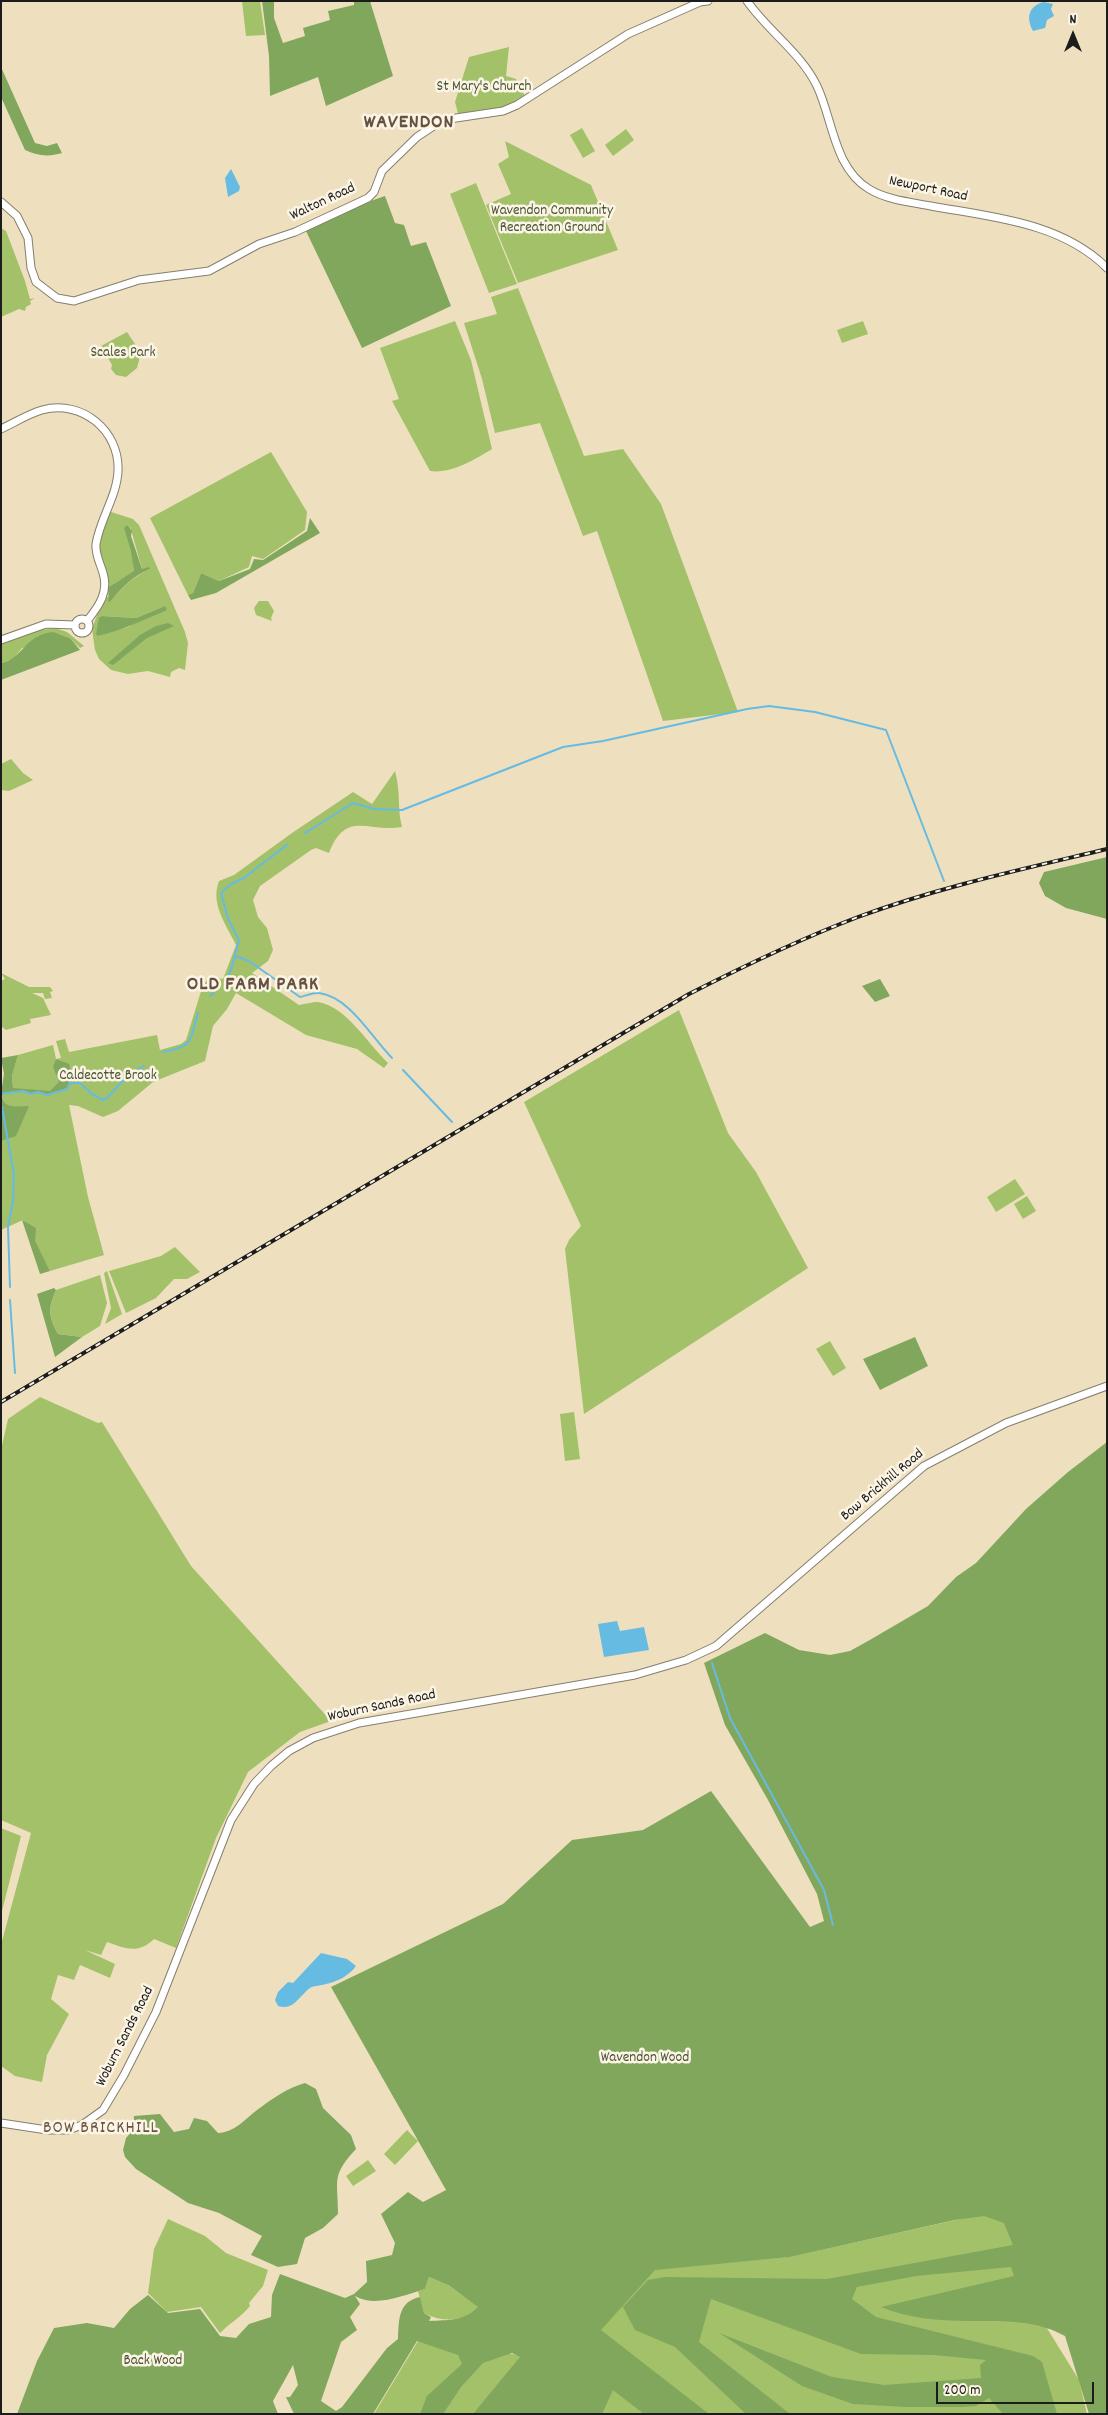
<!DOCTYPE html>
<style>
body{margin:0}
#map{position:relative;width:1108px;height:2415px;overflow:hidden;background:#eee0bf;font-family:Dekko,sans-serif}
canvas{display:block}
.frame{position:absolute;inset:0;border:2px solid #1c1c1c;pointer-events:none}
.north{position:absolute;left:1048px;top:10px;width:50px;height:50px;-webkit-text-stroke:4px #fcf5e5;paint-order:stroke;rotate:0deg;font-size:14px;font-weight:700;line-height:20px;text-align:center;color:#1c1c1c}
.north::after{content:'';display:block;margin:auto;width:18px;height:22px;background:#1c1c1c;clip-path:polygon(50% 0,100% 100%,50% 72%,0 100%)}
.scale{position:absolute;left:936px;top:2382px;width:158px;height:22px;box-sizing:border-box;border:2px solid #1c1c1c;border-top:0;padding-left:6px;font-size:15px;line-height:18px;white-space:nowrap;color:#1c1c1c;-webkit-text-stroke:4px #fcf5e5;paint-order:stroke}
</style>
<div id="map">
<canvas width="1108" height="2415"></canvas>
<div class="frame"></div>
<div class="north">N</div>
<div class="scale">200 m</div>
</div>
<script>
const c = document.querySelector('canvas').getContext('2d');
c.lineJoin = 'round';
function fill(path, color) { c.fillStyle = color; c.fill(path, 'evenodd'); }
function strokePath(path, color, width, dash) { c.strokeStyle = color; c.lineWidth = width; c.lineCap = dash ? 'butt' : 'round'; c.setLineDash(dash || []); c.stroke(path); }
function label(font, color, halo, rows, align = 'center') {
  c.font = font + ' Dekko,sans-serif'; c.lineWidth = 5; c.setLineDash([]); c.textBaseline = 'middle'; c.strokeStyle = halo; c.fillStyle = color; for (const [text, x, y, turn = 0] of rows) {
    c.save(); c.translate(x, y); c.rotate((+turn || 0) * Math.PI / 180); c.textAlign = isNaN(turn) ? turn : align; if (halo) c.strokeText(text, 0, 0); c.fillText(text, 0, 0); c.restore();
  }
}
const green = new Path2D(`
 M 242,1 L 260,1 L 265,35 L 246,36 Z
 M 509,47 L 506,76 L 516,79 L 526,98 L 505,109 L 459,117 L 455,102 L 469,57 Z
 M 582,128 L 595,151 L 583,158 L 570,135 Z
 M 626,129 L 634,140 L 613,156 L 605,145 Z
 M 505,141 L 591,185 L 618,250 L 518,283 L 486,205 L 511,194 L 498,164 L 509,157 Z
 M 476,183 L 517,284 L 489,293 L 450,194 Z
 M 1,228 L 6,231 L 25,281 L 30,299 L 35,298 L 30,301 L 31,304 L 26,307 L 25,311 L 19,309 L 1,317 Z
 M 518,288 L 584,456 L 623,449 L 661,504 L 738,712 L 663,721 L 597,531 L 583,536 L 540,423 L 495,433 L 482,379 L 464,323 L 497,314 L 491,297 Z
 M 455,321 L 471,360 L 492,449 C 474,460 451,474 430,471 L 392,401 L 399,399 L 380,348 Z
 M 863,321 L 868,334 L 842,343 L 837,330 Z
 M 127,332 L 141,353 L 137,368 L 126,377 L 116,375 L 111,369 L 112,365 L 101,346 Z
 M 271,452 L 307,512 L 305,530 L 263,559 L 252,556 L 249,567 L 219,581 L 201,573 L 193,593 L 188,595 L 150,518 Z
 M 108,511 L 133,519 L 139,525 L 185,632 L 188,643 L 185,670 L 179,668 L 171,672 L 170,677 L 148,671 L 128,674 L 111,670 L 99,659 L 95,650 L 92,629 L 105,593 L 97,551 ZM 130,526 L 142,569 L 150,569 C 132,578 123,586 111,601 L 107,596 L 115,583 L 134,572 ZM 165,606 L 128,627 L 98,636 L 99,617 L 102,616 L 136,618 Z
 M 259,601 L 268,601 L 274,611 L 271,618 L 272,621 L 256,615 L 254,608 Z
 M 55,628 L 67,632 L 84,646 L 80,648 L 71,639 L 22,648 L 13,659 L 1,663 L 1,644 L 32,631 Z
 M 11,759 L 23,773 L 33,780 L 9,791 L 1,790 L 1,764 Z
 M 395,771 C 401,792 397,808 402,827 C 368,833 346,809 329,853 L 316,848 L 311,850 L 260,886 L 253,900 L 258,917 L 267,928 L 273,950 L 268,961 L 252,973 L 299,1005 C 305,1004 312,1002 318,1002 C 347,1007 367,1043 388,1063 L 384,1068 L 357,1049 L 306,1035 L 236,993 L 227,1009 L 213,1026 L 205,1061 L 153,1082 L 118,1111 L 103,1117 L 78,1106 L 69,1105 L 88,1197 L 104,1255 L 50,1271 L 23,1220 L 1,1230 L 1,1089 L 13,1088 L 12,1076 L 18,1055 L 53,1045 L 56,1059 L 61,1058 L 56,1041 L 65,1039 L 69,1052 L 157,1035 L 160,1050 L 181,1044 L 186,1040 L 202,988 L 209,977 L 223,979 L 236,945 C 226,924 210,904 219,881 L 234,875 L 292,833 L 353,792 L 372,804 Z
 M 1,973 L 29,987 L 50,987 L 53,991 L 50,992 L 52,998 L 45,999 L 43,993 L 32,993 L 43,998 L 51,1015 L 30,1019 L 31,1023 L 6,1030 L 1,1026 L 1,981 L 5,979 Z
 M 679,1010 L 728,1133 L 756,1172 L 808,1268 L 584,1414 L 565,1249 L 569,1240 L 581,1226 L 524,1102 Z
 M 1015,1179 L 1025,1194 L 996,1212 L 987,1197 Z
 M 1027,1196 L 1036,1211 L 1023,1219 L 1014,1204 Z
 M 175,1247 L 200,1272 L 187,1279 L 174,1279 L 156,1298 L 126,1313 L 109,1271 L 161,1256 Z
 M 107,1271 L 122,1314 L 105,1324 L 111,1308 L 104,1273 Z
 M 100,1275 L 107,1303 L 100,1326 L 82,1337 L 58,1334 C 48,1316 48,1308 56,1290 Z
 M 830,1341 L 846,1368 L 833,1376 L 816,1349 Z
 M 40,1397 L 98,1423 L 102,1422 L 191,1566 L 331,1721 L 300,1732 L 248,1772 L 216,1838 L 176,1948 L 154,1939 C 139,1954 126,1949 107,1942 L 101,1955 L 85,1950 L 115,1964 L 110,1978 L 80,1965 L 74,1980 L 58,1975 L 51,1999 L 69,2014 L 47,2055 L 42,2082 L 15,2076 L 1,2066 L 1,1945 L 31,1833 L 1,1820 L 1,1450 L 8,1419 Z
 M 574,1412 L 580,1459 L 565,1461 L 560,1414 Z
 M 1,1828 L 21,1836 L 1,1915 Z
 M 407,2130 L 418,2141 L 395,2165 L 384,2154 Z
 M 368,2160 L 376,2171 L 353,2186 L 346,2176 Z
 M 983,2214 L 1016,2226 L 1037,2312 L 1079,2380 L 1087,2414 L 374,2414 L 421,2336 L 557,2363 L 654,2269 L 789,2257 Z
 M 168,2219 L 205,2236 L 226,2253 L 268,2270 L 263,2286 L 249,2303 L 250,2306 C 241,2317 230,2323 220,2333 L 201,2307 L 167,2312 L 148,2293 L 154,2249 Z
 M 429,2277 L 450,2286 L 479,2307 C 463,2322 443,2323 424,2313 L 418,2291 L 425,2289 Z`);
const forest = new Path2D(`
 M 262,1 L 274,1 L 274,18 L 283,43 L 305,36 L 303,28 L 330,20 L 328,11 L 354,5 L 354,1 L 370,1 L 393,76 L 326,106 L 318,77 L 270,96 L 269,56 Z
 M 1,67 L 35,143 L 47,146 L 57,143 L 62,153 C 49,157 37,156 25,150 L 1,97 Z
 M 385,196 L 395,223 L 404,225 L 411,246 L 426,242 L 451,306 L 362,348 L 306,231 L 339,212 Z
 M 310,518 L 320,533 L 216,593 L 191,600 L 188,595 L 193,593 L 201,573 L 219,581 L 250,569 L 254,559 L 263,560 L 307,531 Z
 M 127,525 L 132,531 L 131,536 L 142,569 L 149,567 L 150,569 C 132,577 123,586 111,601 L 108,602 L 109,587 L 134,571 L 131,551 L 124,528 Z
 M 165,606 L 167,610 L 165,611 C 143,620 121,631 98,636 L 96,634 L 99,617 L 102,616 L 136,618 Z
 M 168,623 L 174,626 L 147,638 L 113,665 L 108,663 L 140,635 L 156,626 Z
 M 53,632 L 71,639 L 80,650 L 1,680 L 1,663 C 23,659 24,635 53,632 Z
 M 1107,857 L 1107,919 L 1066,908 L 1045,896 L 1039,883 L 1044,872 Z
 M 880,979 L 890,996 L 875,1002 L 862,986 Z
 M 18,1055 L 12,1076 L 13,1088 L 50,1091 L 59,1082 L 53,1067 L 56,1059 L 69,1064 L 73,1081 L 69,1082 L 67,1088 L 47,1094 L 38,1091 L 31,1093 L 23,1090 L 1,1093 L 4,1074 L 1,1058 Z
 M 1,1095 C 4,1110 17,1106 29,1106 L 16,1136 L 1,1141 Z
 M 22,1220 L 36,1228 L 35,1241 L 50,1271 L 40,1274 Z
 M 54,1288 L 56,1290 C 48,1308 48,1316 58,1334 L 82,1337 L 55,1357 L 37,1294 Z
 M 915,1337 L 928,1366 L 880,1390 L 863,1359 Z
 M 1107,1442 L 1107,2414 L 1089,2414 L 1065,2336 C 1035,2319 1001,2321 968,2321 C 939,2321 907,2318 881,2307 L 1014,2276 L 1011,2267 L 916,2276 L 857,2287 L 852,2299 L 876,2317 L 1033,2356 L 1042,2362 L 1057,2414 L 1003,2414 L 989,2398 L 976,2406 L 962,2407 L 906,2407 L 853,2404 L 802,2386 L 719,2333 L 832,2377 L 884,2385 L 981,2378 L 980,2365 L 986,2360 L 933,2355 L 861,2354 L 711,2299 L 699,2342 L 790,2414 L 746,2414 L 675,2347 L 635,2330 L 623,2307 L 648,2280 L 665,2277 L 827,2279 L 1013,2245 L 1004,2223 L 984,2216 L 955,2220 L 790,2257 L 655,2270 L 601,2330 L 709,2414 L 644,2414 L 613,2390 L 602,2414 L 473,2414 L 520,2357 L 512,2353 L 483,2363 L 461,2387 L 443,2414 L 420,2414 L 427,2396 L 462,2364 L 458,2355 L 417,2341 L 373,2414 L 294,2414 L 286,2397 L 290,2397 L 298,2385 L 293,2365 L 273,2401 L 278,2414 L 17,2414 L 37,2361 L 54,2328 L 87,2323 L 114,2328 L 130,2309 L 148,2295 L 168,2313 L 200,2309 L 220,2336 L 236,2338 L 249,2324 L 271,2317 L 272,2295 L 280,2274 L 345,2298 L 354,2294 L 367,2282 L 366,2261 L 392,2255 L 395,2243 L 381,2214 L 408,2192 L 423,2202 L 446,2190 L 331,1987 L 503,1904 L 572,1840 L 643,1830 L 711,1791 L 810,1927 L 824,1921 L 817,1894 L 768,1800 L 725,1725 L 704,1663 L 765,1633 L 799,1650 L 830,1655 L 850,1651 L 868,1641 L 928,1606 L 956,1577 L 976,1563 L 1026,1509 L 1068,1472 ZM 429,2277 L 450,2286 L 478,2307 C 464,2321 448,2320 429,2321 L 431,2317 L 424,2313 L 420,2297 C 398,2302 399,2319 398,2339 L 387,2348 L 342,2407 L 336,2411 L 321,2401 L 341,2342 L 357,2330 L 350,2317 L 360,2304 L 355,2296 C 375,2308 404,2295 425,2289 Z
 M 305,2083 L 316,2089 L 323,2108 L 351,2135 L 356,2149 C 331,2176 338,2179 338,2214 L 323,2228 L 305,2238 L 297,2264 L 278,2267 L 251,2255 L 262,2236 L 219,2213 L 188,2203 L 136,2169 L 125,2157 L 123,2150 L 126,2138 L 133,2130 L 134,2116 L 160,2114 L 174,2132 L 189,2129 L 194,2118 L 207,2121 L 218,2133 C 235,2132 244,2120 257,2110 C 272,2099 287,2088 305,2083 Z`);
const water = new Path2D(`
 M 1044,2 L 1053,4 L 1051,9 L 1054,16 L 1047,20 L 1045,28 L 1033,31 C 1026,18 1028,6 1044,2 Z
 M 231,169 L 240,187 L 239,191 L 228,197 L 225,178 Z
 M 617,1621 L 620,1631 L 644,1627 L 649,1650 L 604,1657 L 598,1624 Z
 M 321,1953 L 347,1959 L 356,1966 C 350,1975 337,1982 326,1984 C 321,1986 315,1985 310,1988 C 299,1996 294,2011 278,2006 L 275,2000 L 278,1992 L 288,1982 L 293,1983 Z`);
const stream = new Path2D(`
 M 305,833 L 353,803 L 374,809 L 402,810 L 563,747 L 603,741 L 747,709 L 769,706 L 815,712 L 886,730 L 944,881
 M 235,956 L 249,961 L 300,997 C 306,996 313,992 319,993 C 350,997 371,1037 392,1058
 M 225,982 L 231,970 L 239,940 L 228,919 L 221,893 L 231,884 L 244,878 L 288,844
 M 210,996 L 214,993
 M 163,1052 C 195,1046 189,1041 198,1013
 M 403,1070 L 452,1122
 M 1,1094 L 23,1091 L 31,1094 L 38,1092 L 47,1095 L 67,1089 L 70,1083 L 80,1083 L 92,1094 L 103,1100 L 107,1098 L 126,1077 L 144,1066
 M 2,1107 L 14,1175 L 13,1201 L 8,1227 L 10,1287
 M 10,1300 L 15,1373
 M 712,1663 L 730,1718 L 824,1890 L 833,1925`);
const tertiary = new Path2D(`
 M 747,1 C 768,31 801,53 817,86 C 833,120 834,168 869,189 C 887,200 910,202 931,206 C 991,217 1061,222 1107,268
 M 1,202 L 17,216 L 28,238 L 31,268 L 36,282 L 57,298 L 74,301 L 139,280 L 209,271 L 259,244 L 295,232 L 368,198 L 374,192 L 382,171 L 417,137 L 438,123 L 456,118 L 503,111 L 517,105 L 628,34 L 700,2 L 708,1
 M 1,429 C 14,423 28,414 42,410 C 82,399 120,431 118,471 C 117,496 100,519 96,544 C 95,554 100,563 103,573 C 109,592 99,606 87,621
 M75 626a7 7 0 1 1 14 0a7 7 0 1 1-14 0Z
 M 1,640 L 46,624 L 75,625
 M 1,2123 L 47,2130 L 68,2130 L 82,2125 L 103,2110 L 124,2075 L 156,2012 L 231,1820 L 254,1784 L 271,1766 L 289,1751 L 313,1738 L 359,1723 L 635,1675 L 686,1660 L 716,1646 L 924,1466 L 1006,1423 L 1107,1386`);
const rail = new Path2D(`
 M 1,1402 L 689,994 C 744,966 800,939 858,917 C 939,887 1023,869 1107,849`);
const parkNames = [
 ["St Mary's Church",484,88],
 ["Wavendon Community",552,212],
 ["Recreation Ground",552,229],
 ["Scales Park",123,354],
 ["Caldecotte Brook",108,1077],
 ["Wavendon Wood",645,2059],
 ["Back Wood",153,2362]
];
const streetNames = [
 ["Newport Road",928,190,12],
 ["Walton Road",323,203,-25],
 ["Bow Brickhill Road",883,1486,-40],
 ["Woburn Sands Road",382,1707,-12],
 ["Woburn Sands Road",126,2037,-63]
];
const quarterNames = [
 ["BOW BRICKHILL",101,2130]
];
const districtNames = [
 ["WAVENDON",409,124],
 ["OLD FARM PARK",253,986]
];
fill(green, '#a2c169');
fill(forest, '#81a75d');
fill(water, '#66bbe2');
strokePath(stream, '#66bbe2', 2);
strokePath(tertiary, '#857e6e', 9);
strokePath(tertiary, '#fff', 7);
strokePath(rail, '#1c1c1c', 4);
strokePath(rail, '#fcf5e5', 2, [5.5]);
label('15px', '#4b5637', '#fcf5e5', parkNames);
label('15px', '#1c1c1c', '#fcf5e5', streetNames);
c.letterSpacing = '1px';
label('18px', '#665240', '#fcf5e5', quarterNames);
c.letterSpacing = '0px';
c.letterSpacing = '1px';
label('bold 20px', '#665240', '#fcf5e5', districtNames);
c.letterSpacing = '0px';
</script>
